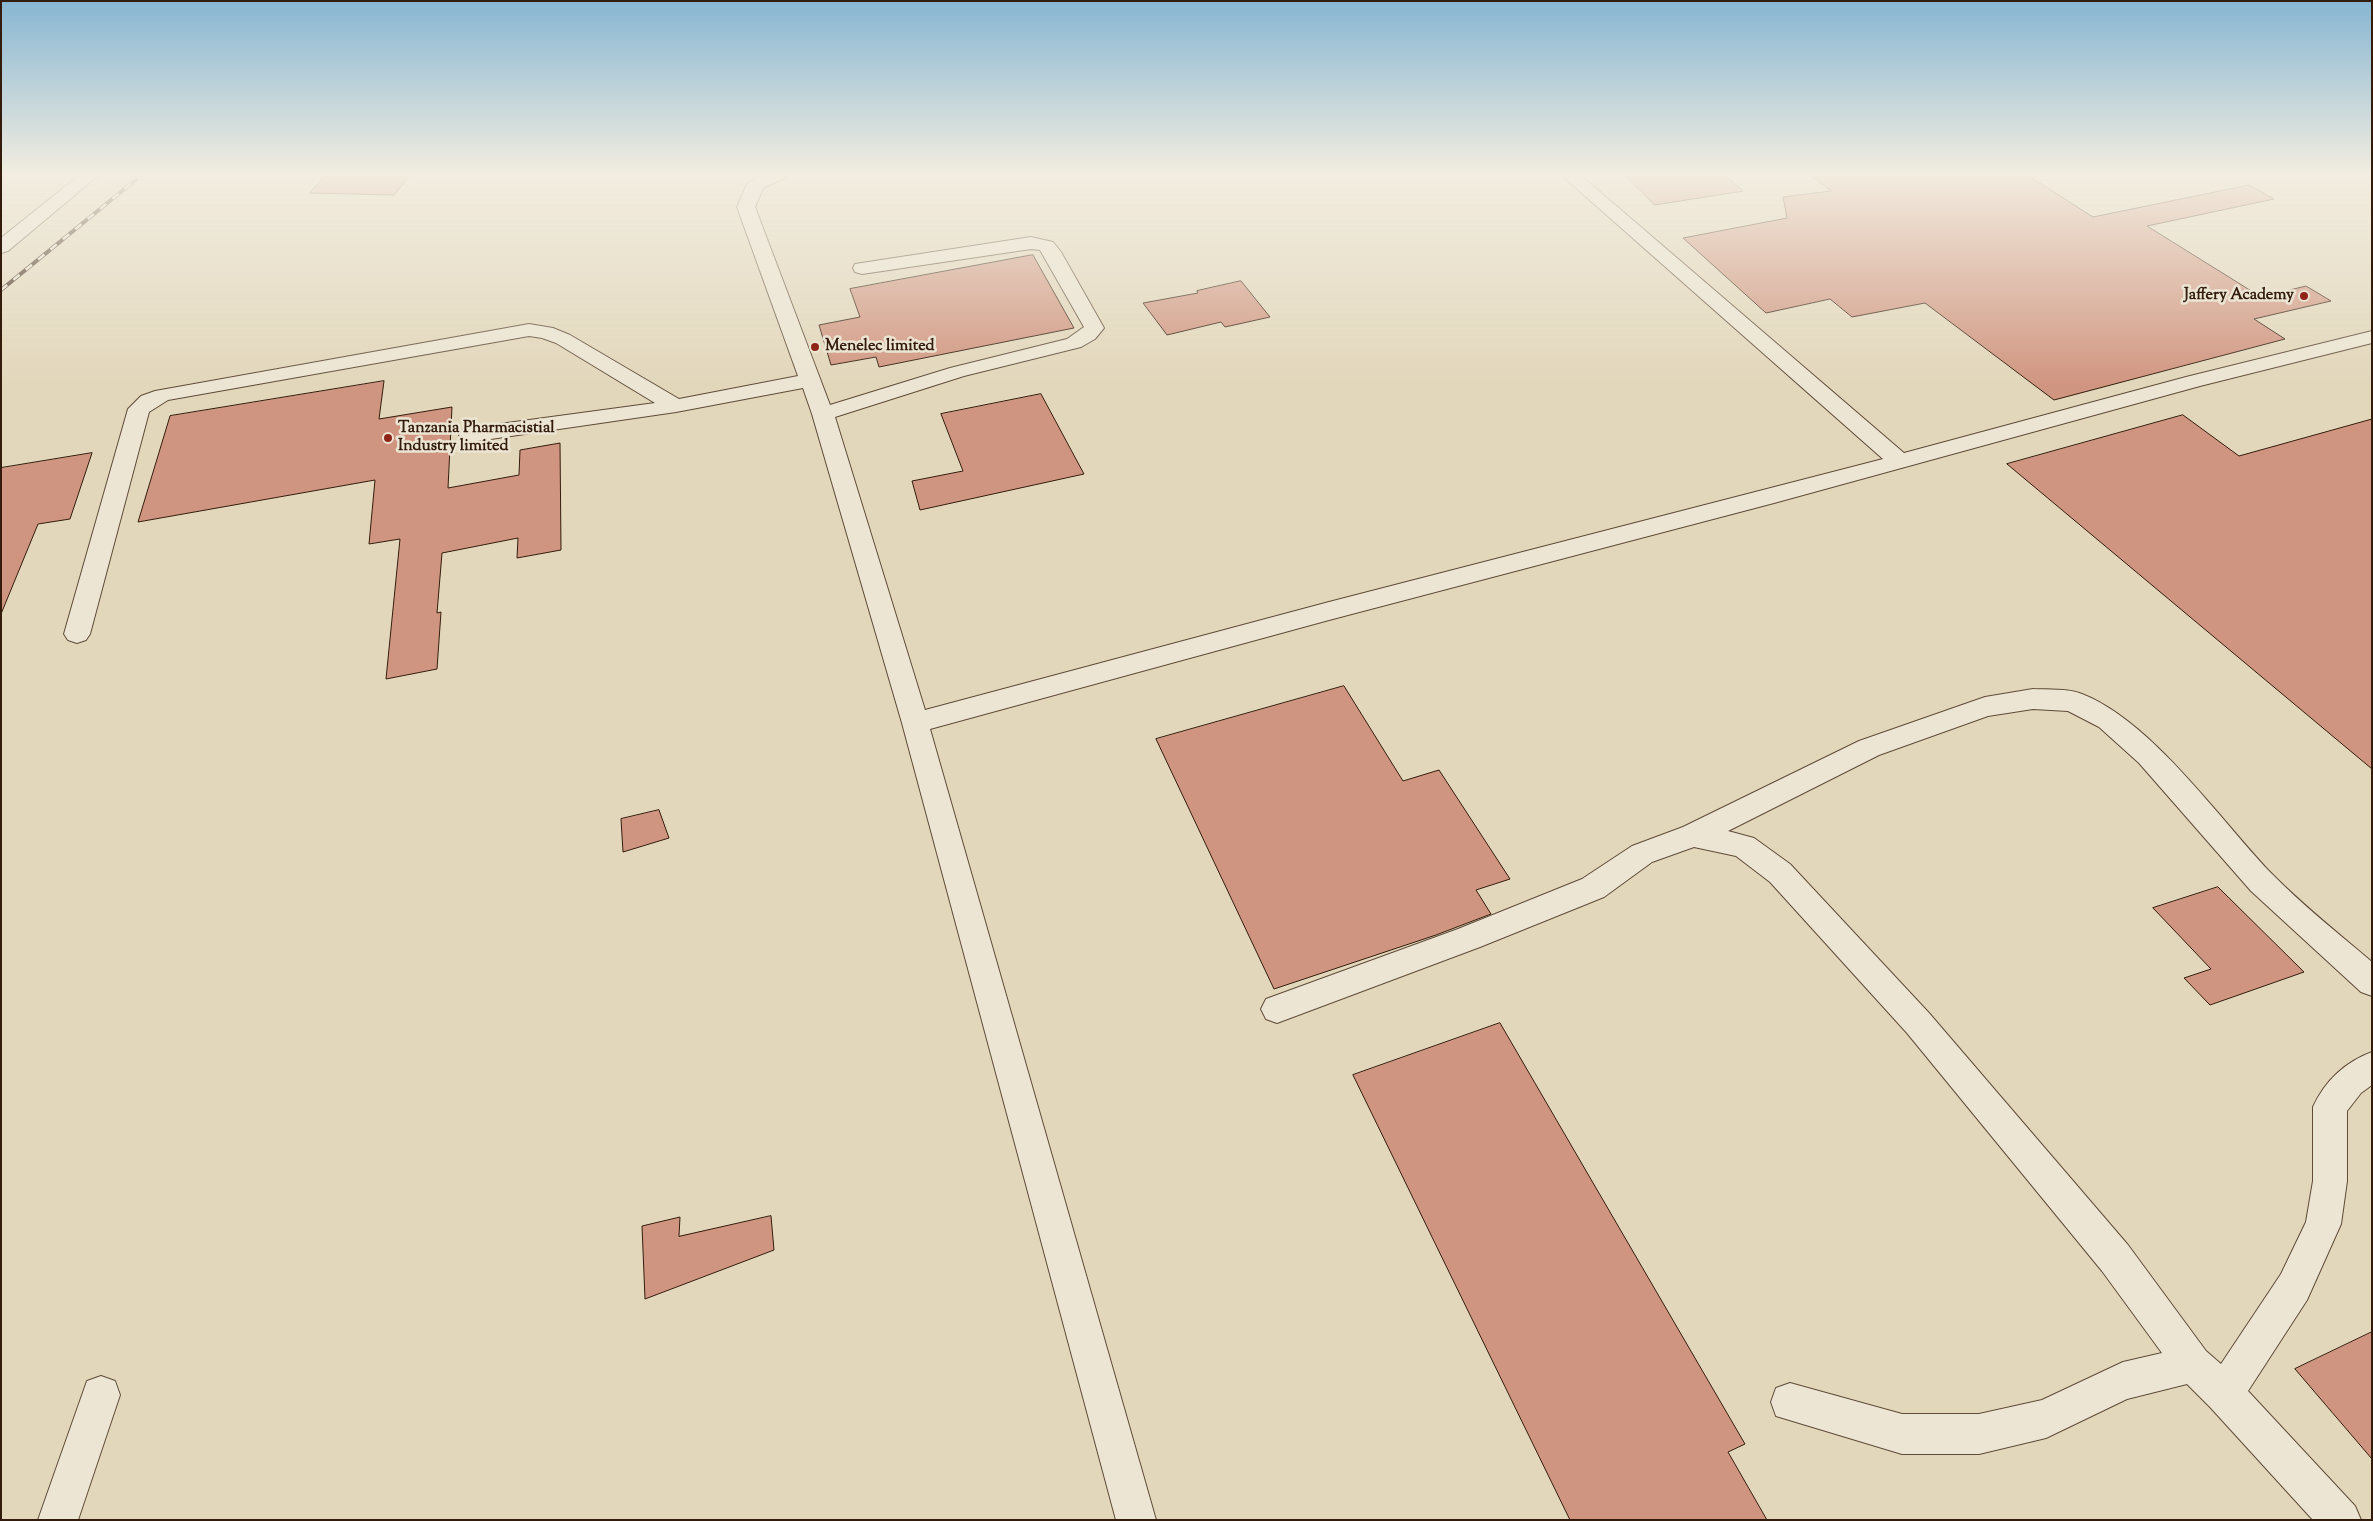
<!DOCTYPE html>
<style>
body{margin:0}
#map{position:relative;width:2373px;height:1521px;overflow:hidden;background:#e2d7bb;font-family:"Sorts Mill Goudy",serif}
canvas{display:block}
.frame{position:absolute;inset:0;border:2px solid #331c0c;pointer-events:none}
</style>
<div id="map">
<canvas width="2373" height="1521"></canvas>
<div class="frame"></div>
</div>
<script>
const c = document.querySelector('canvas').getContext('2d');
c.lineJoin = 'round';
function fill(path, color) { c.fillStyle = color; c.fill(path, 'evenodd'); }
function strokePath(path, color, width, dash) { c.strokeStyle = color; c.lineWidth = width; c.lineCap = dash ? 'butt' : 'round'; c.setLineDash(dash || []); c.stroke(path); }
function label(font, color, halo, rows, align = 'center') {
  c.font = font + ' "Sorts Mill Goudy",serif'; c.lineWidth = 5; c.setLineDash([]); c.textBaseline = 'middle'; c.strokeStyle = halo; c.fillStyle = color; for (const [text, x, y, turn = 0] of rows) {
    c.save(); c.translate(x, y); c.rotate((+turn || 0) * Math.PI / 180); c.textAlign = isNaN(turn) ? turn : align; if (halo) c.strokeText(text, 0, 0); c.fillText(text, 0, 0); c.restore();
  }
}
const building = new Path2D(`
 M 328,173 L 412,173 L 394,195 L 310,193 Z
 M 1623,173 L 1723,173 L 1743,191 L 1655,205 Z
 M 1807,173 L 2024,173 L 2093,217 L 2249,185 L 2274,199 L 2147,226 L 2261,297 L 2306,286 L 2331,301 L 2254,319 L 2285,339 L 2054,400 L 1925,303 L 1852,317 L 1830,299 L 1766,313 L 1683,238 L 1787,218 L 1783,197 L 1831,191 Z
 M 1033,255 L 1074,328 L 879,367 L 876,357 L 831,365 L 819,325 L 860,317 L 850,289 Z
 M 1241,281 L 1270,317 L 1225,327 L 1221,322 L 1167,335 L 1143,303 L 1198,293 L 1197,291 Z
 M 384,381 L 379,419 L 452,407 L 448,488 L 519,475 L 520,450 L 560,443 L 561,550 L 517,558 L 518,538 L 442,553 L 437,613 L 441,612 L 437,669 L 386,679 L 400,539 L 369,544 L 375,480 L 138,522 L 170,416 Z
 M 1041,394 L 1084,474 L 920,510 L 912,481 L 963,471 L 941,414 Z
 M 2183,415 L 2239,456 L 2372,419 L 2372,769 L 2007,464 Z
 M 92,453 L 70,519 L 38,524 L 1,614 L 1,468 Z
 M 1344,686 L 1403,781 L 1439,770 L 1510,879 L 1476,890 L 1491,914 L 1436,935 L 1274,989 L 1156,739 Z
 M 659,810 L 669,838 L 623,852 L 621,819 Z
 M 2218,887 L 2304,972 L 2210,1005 L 2184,978 L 2211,969 L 2153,908 Z
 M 1500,1023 L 1745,1444 L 1728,1452 L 1767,1520 L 1570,1520 L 1353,1075 Z
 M 771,1216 L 774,1250 L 645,1299 L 642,1226 L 680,1217 L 679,1236 Z
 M 2372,1332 L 2372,1459 L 2295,1369 Z`);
const minor = new Path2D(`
 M 82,173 L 101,173 L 8,251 L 1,253 L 1,238 Z
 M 763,173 L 789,173 L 787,177 L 763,188 L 755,207 L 830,405 L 950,368 L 1067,339 L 1084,327 L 1040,250 L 1031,249 L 862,274 L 855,272 L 853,268 L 855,264 L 1031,237 L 1053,242 L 1061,252 L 1104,328 L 1095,339 L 1081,347 L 964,376 L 835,417 L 925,710 L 1329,602 L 1883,459 L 1559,173 L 1578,173 L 1904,453 L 2186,377 L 2372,331 L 2372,343 L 2200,386 L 1774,503 L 1329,620 L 930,729 L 1156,1520 L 1116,1520 L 902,723 L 812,414 L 803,388 L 676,412 L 470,442 L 462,440 L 459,435 L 462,430 L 470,428 L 655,403 L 556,343 L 542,338 L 529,336 L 168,400 L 149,412 L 90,634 L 86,640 L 77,643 L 68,640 L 64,634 L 128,409 L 141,396 L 155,391 L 529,324 L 553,328 L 570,335 L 679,399 L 798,376 L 737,207 L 747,184 Z
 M 2033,689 C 2048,690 2067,688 2082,694 C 2151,721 2218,817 2270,872 C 2301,904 2338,933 2372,962 L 2372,996 L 2361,992 L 2251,891 L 2139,763 L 2099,727 L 2068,711 L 2033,709 L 1988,716 L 1879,755 L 1728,831 L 1754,838 L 1790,864 L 1929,1013 L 2128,1245 L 2206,1351 L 2221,1364 L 2281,1274 L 2306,1222 L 2313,1181 L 2313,1107 C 2325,1081 2345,1062 2372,1052 L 2372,1085 L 2361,1093 L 2347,1111 L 2347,1181 L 2341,1224 L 2307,1300 L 2248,1391 L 2355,1506 L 2361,1520 L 2313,1520 L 2210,1407 L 2187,1384 L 2127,1399 L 2046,1438 L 1979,1454 L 1902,1454 L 1776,1416 L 1771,1402 L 1776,1388 L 1790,1383 L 1902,1414 L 1979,1414 L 2042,1400 L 2123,1362 L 2162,1353 L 2102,1271 L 1907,1033 L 1770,882 L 1736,856 L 1694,847 L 1652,862 L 1604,897 L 1480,947 L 1277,1023 L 1266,1019 L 1261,1009 L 1266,999 L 1458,929 L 1582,879 L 1632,846 L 1683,827 L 1859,741 L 1985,697 Z
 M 101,1376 L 115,1381 L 120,1395 L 78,1520 L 38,1520 L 87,1381 Z`);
const rail = new Path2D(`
 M 1,290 L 144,173`);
const markers = [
 [2304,296,5,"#8f2418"],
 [815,347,5,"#8f2418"],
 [388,438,5,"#8f2418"]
];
const farPoinames = [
 ["Jaffery Academy",2294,296,"right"],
 ["Menelec limited",825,347],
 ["Tanzania Pharmacistial",398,429],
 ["Industry limited",398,447]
];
fill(building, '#d09580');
strokePath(building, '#331c0c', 1);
strokePath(minor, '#5f4b38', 2);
fill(minor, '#ece5d3');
strokePath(rail, '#331c0c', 4);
strokePath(rail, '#ece5d3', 2.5, [8]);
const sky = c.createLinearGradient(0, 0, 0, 386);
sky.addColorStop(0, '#87b6d2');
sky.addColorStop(0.45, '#f2ede0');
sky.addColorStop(1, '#f2ede000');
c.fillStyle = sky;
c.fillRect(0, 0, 2373, 386);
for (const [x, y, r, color] of markers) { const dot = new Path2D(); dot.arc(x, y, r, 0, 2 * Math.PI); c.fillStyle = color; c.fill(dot); strokePath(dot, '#ece5d3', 2); }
label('bold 16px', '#331c0c', '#ece5d3', farPoinames, 'left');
</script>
